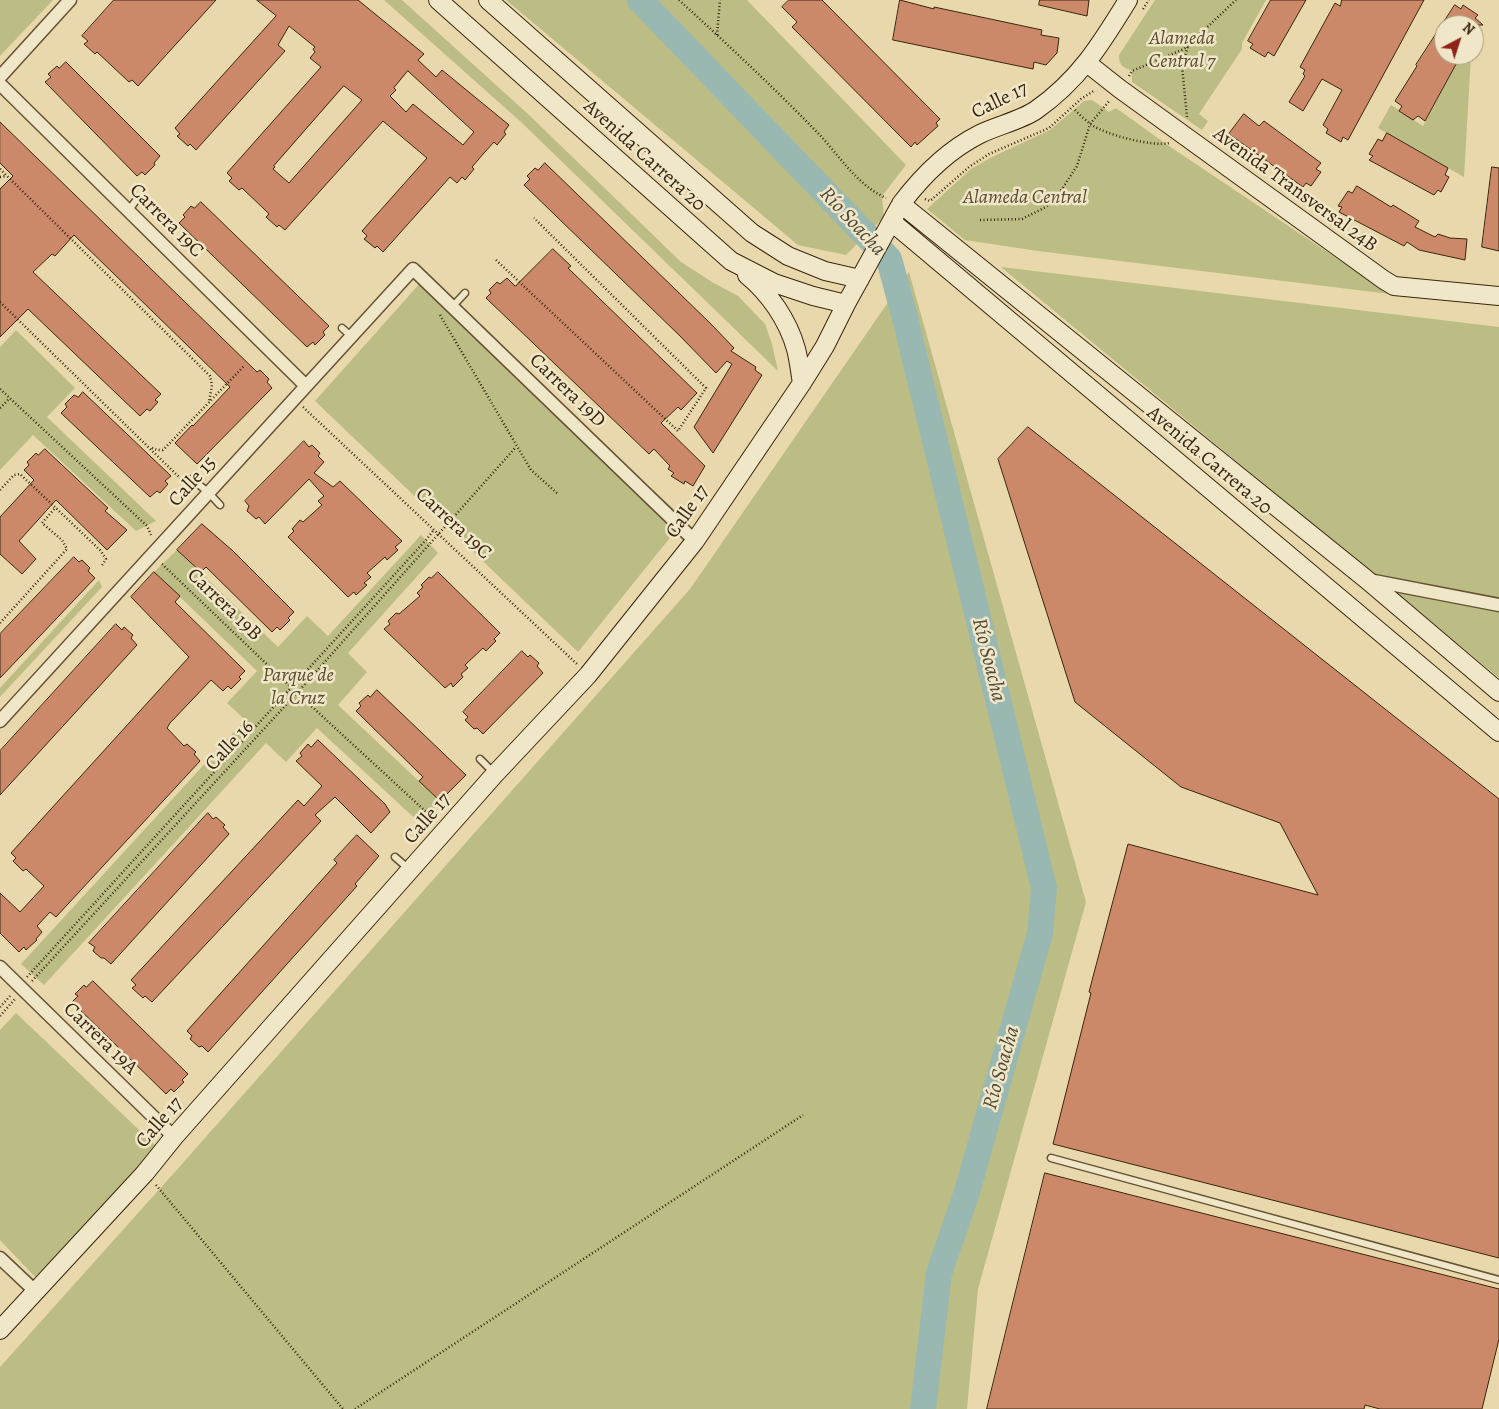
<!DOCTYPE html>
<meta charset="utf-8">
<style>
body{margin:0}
#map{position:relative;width:1499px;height:1409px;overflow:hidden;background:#e8d8ab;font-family:Alegreya,serif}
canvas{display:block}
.north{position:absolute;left:1434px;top:15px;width:50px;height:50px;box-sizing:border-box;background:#f0e6c8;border:1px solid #a7997d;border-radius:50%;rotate:40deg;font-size:14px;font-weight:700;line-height:20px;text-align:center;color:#3a260d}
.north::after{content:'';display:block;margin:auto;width:18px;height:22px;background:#8f2418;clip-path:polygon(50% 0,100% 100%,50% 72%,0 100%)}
</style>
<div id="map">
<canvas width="1499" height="1409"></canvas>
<div class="north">N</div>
</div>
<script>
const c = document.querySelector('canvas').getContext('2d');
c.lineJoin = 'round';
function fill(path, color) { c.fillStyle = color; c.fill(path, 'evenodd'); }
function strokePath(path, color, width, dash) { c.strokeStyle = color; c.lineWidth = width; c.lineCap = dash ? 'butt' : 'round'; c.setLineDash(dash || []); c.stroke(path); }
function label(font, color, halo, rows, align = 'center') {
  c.font = font + ' Alegreya,serif'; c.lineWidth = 5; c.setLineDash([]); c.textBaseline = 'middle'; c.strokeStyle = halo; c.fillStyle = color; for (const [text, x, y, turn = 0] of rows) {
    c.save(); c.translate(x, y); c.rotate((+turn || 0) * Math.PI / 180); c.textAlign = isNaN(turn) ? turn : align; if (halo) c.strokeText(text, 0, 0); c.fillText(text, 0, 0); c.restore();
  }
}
const green = new Path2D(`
 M 0,0 L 53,0 L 0,56 Z
 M 384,0 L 402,0 L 528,114 L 681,262 L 712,282 L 738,296 L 765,324 L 772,344 L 778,371 L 521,122 Z
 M 506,0 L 747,0 L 906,165 L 882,196 L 884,217 L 846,255 L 798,245 Z
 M 1155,0 L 1266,0 L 1242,43 L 1242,49 L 1199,114 L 1208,121 L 1202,130 L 1132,82 L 1132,71 C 1123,67 1119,66 1119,55 Z
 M 1461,55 L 1471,55 L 1464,177 L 1378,128 L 1391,105 L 1423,126 Z
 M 1092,100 L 1109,112 L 1116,108 L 1166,144 L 1390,294 L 1038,251 L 965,240 L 927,209 L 971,169 L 992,157 L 1050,130 L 1084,101 Z
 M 1001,267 L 1499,327 L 1499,678 Z
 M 909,272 L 1086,902 L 978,1289 L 967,1409 L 0,1409 L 0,1367 L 174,1173 L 690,589 Z
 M 421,282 L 685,519 L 578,652 L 315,401 Z
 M 16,330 L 75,388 L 47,417 L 156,521 L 136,531 L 33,435 L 0,470 L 0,347 Z
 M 421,535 L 438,553 L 348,653 L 367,672 L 338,705 L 440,801 L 422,825 L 317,728 L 286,762 L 266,743 L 44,985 L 21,964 L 245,720 L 227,703 L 257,671 L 154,572 L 177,550 L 278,647 L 307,616 L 328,636 Z
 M 99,580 L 102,587 L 0,697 L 0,688 Z
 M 16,1013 L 157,1147 L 35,1277 L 0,1240 L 0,1030 Z`);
const river = new Path2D(`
 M 640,0 L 889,259 L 905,318 L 1044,888 L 1040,933 L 967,1192 L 939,1273 L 923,1409`);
const building = new Path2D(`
 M 114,0 L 216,0 L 138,86 L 132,80 L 129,82 L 97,52 L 95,54 L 84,44 L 88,41 L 82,36 Z
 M 257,0 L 358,0 L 424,54 L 418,60 L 436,77 L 442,70 L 509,125 L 504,132 L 506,134 L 497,145 L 494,142 L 484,153 L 472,167 L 474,169 L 465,180 L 462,177 L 457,183 L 450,177 L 383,252 L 377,246 L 375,248 L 364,239 L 367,236 L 362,231 L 427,158 L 383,121 L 285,230 L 279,225 L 277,227 L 266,217 L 269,214 L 264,209 L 242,188 L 239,190 L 229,181 L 232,178 L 227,173 L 321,67 L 310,58 L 315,52 L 313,49 L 315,47 L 289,26 L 278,45 L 285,51 L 196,150 L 190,144 L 188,146 L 177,136 L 180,134 L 175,128 L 276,16 ZM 408,71 L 474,132 L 463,145 L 413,104 L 406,112 L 390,96 L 396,90 L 394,88 ZM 344,86 L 362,100 L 289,183 L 273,169 L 275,167 L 274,166 Z
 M 789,0 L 822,0 L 940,119 L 936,123 L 938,126 L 917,145 L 915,142 L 911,147 L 792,27 L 797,22 L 782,7 Z
 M 900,0 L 934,9 L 934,7 L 1042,30 L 1041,35 L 1059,38 L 1057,53 L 1046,65 L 1034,62 L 1033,69 L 893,40 Z
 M 1040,0 L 1089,0 L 1087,16 L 1039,5 Z
 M 1271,0 L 1306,0 L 1274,56 L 1268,52 L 1265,57 L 1250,48 L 1253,44 L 1248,41 Z
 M 1342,0 L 1424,0 L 1348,140 L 1343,137 L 1341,142 L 1326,133 L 1328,129 L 1323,125 L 1342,90 L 1322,79 L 1303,111 L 1289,102 L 1305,76 L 1303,74 L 1305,70 L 1300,67 L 1335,3 L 1340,6 Z
 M 1455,5 L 1461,9 L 1463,5 L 1478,15 L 1475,18 L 1483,25 L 1444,25 L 1444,55 L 1461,55 L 1425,121 L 1418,116 L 1413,120 L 1399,111 L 1402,106 L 1395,101 L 1417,66 L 1416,65 Z
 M 66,62 L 160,156 L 154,163 L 155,165 L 145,175 L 142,172 L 137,176 L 45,82 L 51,77 L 48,74 L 57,66 L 59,68 Z
 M 1244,114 L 1259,126 L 1264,121 L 1321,163 L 1316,169 L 1321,172 L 1311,186 L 1306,183 L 1303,187 L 1229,134 Z
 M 0,122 L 257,372 L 260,370 L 269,379 L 267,382 L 272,388 L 197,464 L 175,443 L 192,425 L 193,426 L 230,387 L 74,235 L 55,256 L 52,254 L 33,272 L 161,394 L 155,400 L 158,402 L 150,411 L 147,409 L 140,416 L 28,309 L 0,337 L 0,189 L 13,176 L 0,163 Z
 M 1387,133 L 1448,168 L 1445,175 L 1449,177 L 1441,192 L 1438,190 L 1434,195 L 1369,160 L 1373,156 L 1369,154 L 1378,139 L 1382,141 Z
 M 545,163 L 710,323 L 734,348 L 731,351 L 756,367 L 755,370 L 762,375 L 713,453 L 694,427 L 732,364 L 727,361 L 716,373 L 680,336 L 524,185 L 530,179 L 527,176 L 535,168 L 538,170 Z
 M 1492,167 L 1499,168 L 1499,251 L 1482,247 Z
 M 1357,186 L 1391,207 L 1393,205 L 1419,221 L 1415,227 L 1435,237 L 1438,234 L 1450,238 L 1467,239 L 1465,260 L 1419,250 L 1407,242 L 1404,246 L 1339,212 L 1342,207 L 1338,206 L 1348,191 L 1352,193 Z
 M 201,202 L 329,326 L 323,332 L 325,335 L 315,345 L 313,342 L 307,347 L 179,223 L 185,217 L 183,215 L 191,206 L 194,208 Z
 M 553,249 L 571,266 L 568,268 L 697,393 L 681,410 L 678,407 L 661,423 L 705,466 L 693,486 L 685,481 L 684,484 L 671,476 L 674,473 L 668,469 L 670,466 L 654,449 L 649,454 L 486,298 L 491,293 L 489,290 L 497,282 L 500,284 L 507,278 L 515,286 Z
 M 83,392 L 171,476 L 165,481 L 168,484 L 160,493 L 157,491 L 150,497 L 61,413 L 67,407 L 65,404 L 74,395 L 78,397 Z
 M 1028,427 L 1499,799 L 1499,1258 L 1053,1144 L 1091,993 L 1089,992 L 1128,844 L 1318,895 L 1280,823 L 1181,787 L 1075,702 L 998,459 Z
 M 304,441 L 309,447 L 312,445 L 320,453 L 318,456 L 324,462 L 314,473 L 333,487 L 340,481 L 402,541 L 395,547 L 398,550 L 387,560 L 385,557 L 367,573 L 371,577 L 364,583 L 367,585 L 356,595 L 354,592 L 348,597 L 288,537 L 294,531 L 292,529 L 300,520 L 303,522 L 322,505 L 318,501 L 324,496 L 309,479 L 265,524 L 259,517 L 256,519 L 247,511 L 249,506 L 245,501 Z
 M 45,449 L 108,508 L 105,511 L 127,530 L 107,550 L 56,500 L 19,541 L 36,559 L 22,574 L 0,554 L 0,517 L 34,480 L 24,470 L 29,465 L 27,462 L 36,453 L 38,455 Z
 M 202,524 L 233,551 L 294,612 L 288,618 L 290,620 L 280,630 L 277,627 L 272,632 L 206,567 L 201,572 L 177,550 Z
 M 74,557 L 79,562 L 82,560 L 90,568 L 88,571 L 95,578 L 0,678 L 0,634 Z
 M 154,572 L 180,596 L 175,602 L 245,671 L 239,677 L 241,679 L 231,689 L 228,686 L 223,691 L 211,680 L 170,723 L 167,728 L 184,746 L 187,744 L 196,752 L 194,754 L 200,761 L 56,917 L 50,912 L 37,926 L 42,932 L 36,939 L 37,940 L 26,950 L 24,947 L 19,952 L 0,933 L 0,893 L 20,912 L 44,886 L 26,869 L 23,871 L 13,861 L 16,858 L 11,853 L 189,657 L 131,597 Z
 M 438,572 L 500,633 L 494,639 L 496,641 L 486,651 L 483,648 L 465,665 L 468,668 L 461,674 L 463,677 L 453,687 L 451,683 L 445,688 L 384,629 L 390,624 L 388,621 L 396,613 L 399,614 L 420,596 L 417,593 L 423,587 L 421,585 L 429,577 L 431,578 Z
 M 116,624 L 122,630 L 124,627 L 133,635 L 131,638 L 137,645 L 0,795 L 0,751 Z
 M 522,651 L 528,657 L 530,655 L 539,663 L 537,666 L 543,673 L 483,734 L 477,728 L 474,729 L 465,720 L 468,717 L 463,712 Z
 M 377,690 L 466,775 L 440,801 L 419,781 L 423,777 L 356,711 L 361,706 L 359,703 L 368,695 L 370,697 Z
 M 318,740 L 385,804 L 390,812 L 371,833 L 335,797 L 315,815 L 321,821 L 152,1002 L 145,996 L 143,998 L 132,988 L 136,985 L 131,980 L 298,800 L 304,806 L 322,786 L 296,761 L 302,756 L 300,753 L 308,744 L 311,747 Z
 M 208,813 L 213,819 L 216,817 L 225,825 L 223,827 L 229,834 L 111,964 L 104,958 L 101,958 L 93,951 L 95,947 L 89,943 Z
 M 357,835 L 379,856 L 355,884 L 357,886 L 208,1052 L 202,1046 L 199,1047 L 190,1039 L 192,1036 L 187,1031 L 337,863 L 334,860 Z
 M 93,981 L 188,1074 L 182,1080 L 184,1082 L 174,1092 L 171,1089 L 166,1094 L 72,1002 L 78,996 L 75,994 L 84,985 L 86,987 Z
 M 1045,1173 L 1499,1289 L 1499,1339 L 1482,1409 L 1380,1409 L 1365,1405 L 1364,1409 L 987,1409 Z`);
const path = new Path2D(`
 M 679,0 C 725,42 771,85 815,130 C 838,153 855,184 886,198
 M 1143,9 L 1149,0
 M 717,35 L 720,0
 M 1129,76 L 1132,71 L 1184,49 L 1236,0
 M 1075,110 C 1080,115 1086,121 1092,125 C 1106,135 1154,147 1169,143
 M 1187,117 L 1182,66 L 1188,46
 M 0,169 L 210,376 L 212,385 L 209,402
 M 0,177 L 6,176
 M 925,199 L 930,201 L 969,167 L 989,154 L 1049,128 L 1081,99 L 1095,90
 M 980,220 L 1022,219 L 1046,207 L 1060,192 L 1077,166 L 1090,124 L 1110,100
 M 496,260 L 678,431 L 706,388 L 534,218
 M 0,302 L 183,481
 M 440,315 L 531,470 L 558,494
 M 0,389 L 147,526 L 151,535
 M 303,407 L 578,665
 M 0,408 L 10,398
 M 152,448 L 157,450 L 163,450 L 244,366
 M 0,490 L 14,475 L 20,474 L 100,550 L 106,559 L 101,567
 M 162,564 L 297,693 L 435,820
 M 0,623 L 67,549 L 62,540 L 42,523 L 56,507
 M 27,977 L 426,540 L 433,531
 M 32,981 L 297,693 L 516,447
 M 0,1007 L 10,996
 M 0,1016 L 15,999
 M 156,1185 L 343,1409
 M 355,1409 L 803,1115`);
const lane = new Path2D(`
 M 129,210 L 137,199
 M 452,307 L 465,293
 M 342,328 L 351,336
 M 192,479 L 209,493 L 220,505
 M 480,759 L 494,773
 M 395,857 L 410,870
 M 1051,1158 L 1499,1280`);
const street = new Path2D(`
 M 0,77 L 70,0
 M 0,84 L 306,386
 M 1369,580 L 1499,605
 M 0,721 L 413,269 L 695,541
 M 0,967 L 174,1137
 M 0,1258 L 35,1291`);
const secondary = new Path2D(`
 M 438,0 L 731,261 L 774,283 L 813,296 L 846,304
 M 488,0 L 752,233 L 788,256 L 825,271 L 860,279
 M 1087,63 L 1120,89 L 1384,280 L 1394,286 L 1499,296
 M 901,204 L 1366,579 L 1499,692
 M 892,222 L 1499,732
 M 747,275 C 769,293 788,320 796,349 C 799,360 800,372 802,383
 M 0,1330 L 145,1173 L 174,1137 L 495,774 L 588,675 L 695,541 L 802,383 L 825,346 L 846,304 L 901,204 C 922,176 948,150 980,134 C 996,126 1022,120 1036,110 C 1079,80 1101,44 1128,0`);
const parkNames = [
 ["Alameda",1182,39],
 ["Central 7",1182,62],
 ["Alameda Central",1025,198],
 ["Parque de",298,676],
 ["la Cruz",298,699]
];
const streetNames = [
 ["Calle 17",1000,101,-26],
 ["Avenida Carrera 20",644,156,42],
 ["Avenida Transversal 24B",1295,190,36],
 ["Carrera 19C",166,221,45],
 ["Carrera 19D",567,391,44],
 ["Avenida Carrera 20",1209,461,40],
 ["Calle 15",193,482,-48],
 ["Calle 17",688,512,-55],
 ["Carrera 19C",453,524,43],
 ["Carrera 19B",224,605,44],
 ["Calle 16",230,746,-47],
 ["Calle 17",428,819,-49],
 ["Carrera 19A",100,1039,44],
 ["Calle 17",160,1123,-49]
];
const waterNames = [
 ["Río Soacha",852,222,47],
 ["Río Soacha",988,660,76],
 ["Río Soacha",1002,1068,-74]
];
fill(green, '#bbbd85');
strokePath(river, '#99b8b2', 26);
fill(building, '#cb896a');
strokePath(building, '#3a260d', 1);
strokePath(lane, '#665234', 9);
strokePath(street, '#665234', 15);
strokePath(secondary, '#3a260d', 20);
strokePath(path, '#3a260d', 2.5, [1, 2.5]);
strokePath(lane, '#f0e6c8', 6);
strokePath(street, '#f0e6c8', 12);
strokePath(secondary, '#f0e6c8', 18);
label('italic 20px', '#5a4c2b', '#f0e6c8', parkNames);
label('20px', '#3a260d', '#f0e6c8', streetNames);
label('italic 21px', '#524a36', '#f0e6c8', waterNames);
</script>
